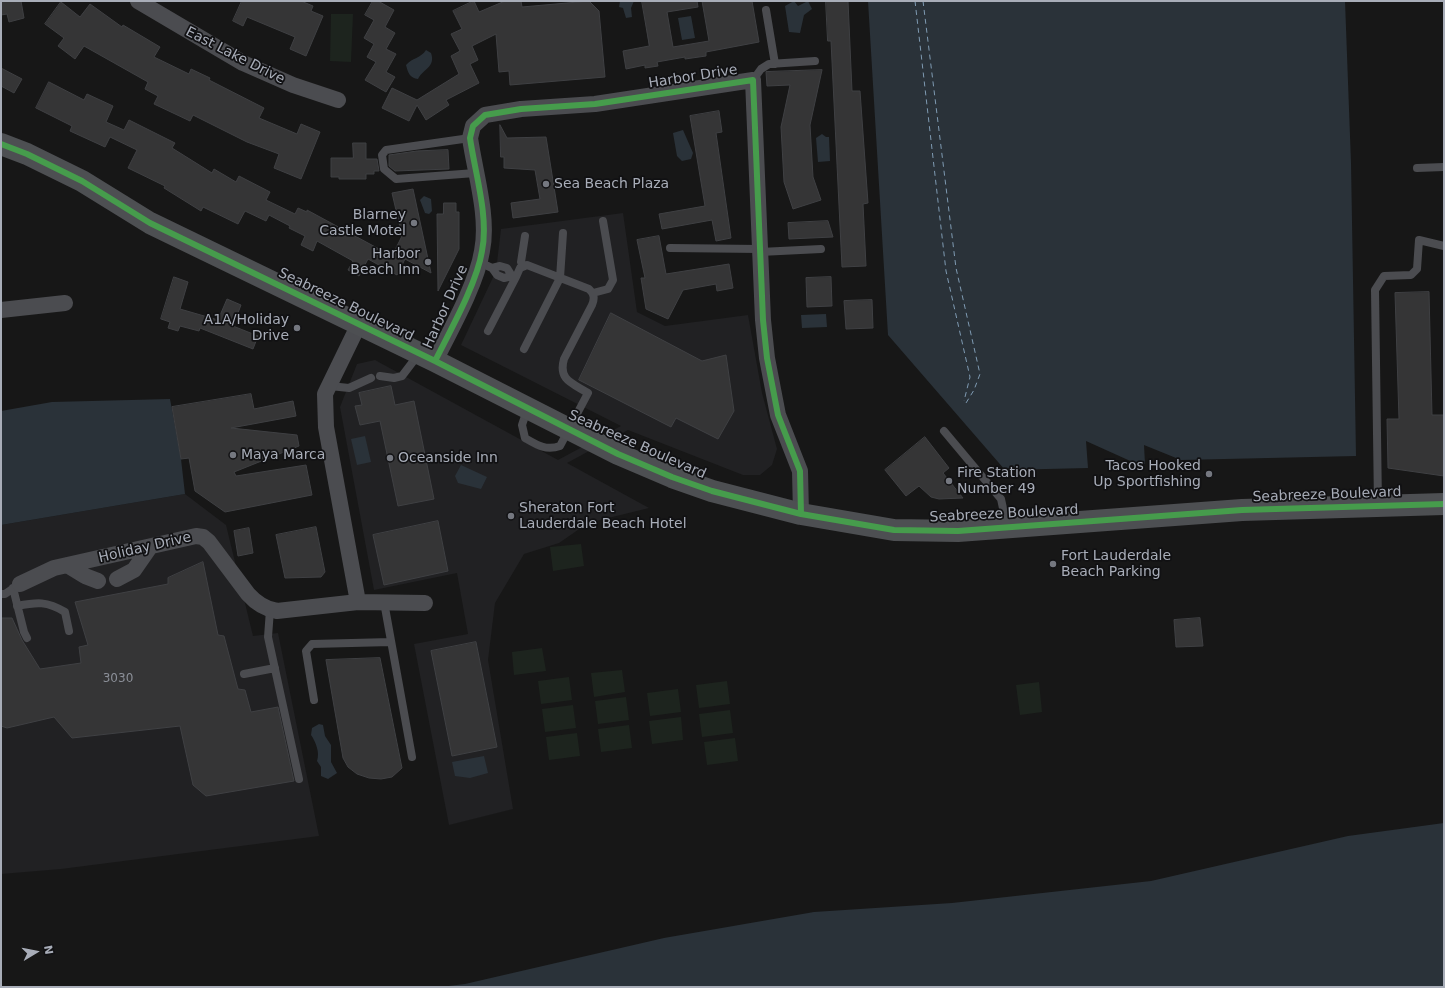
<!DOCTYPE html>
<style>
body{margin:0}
#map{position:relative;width:1445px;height:988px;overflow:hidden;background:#171717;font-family:"DejaVu Sans",sans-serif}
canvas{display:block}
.frame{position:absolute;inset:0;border:2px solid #a8adb8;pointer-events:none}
.north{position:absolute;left:16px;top:932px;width:40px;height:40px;-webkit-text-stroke:3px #111113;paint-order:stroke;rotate:80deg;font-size:11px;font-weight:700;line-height:16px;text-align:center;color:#a8adb8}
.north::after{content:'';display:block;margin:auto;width:14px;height:18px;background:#a8adb8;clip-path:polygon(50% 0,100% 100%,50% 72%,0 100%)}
</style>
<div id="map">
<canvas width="1445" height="988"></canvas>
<div class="frame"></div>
<div class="north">N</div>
</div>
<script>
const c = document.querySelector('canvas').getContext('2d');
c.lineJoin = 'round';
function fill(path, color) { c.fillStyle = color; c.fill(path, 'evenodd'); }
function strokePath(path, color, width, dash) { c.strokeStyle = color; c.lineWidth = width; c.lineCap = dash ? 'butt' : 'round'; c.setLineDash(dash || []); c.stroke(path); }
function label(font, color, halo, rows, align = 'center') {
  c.font = font + ' "DejaVu Sans",sans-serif'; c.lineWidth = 3.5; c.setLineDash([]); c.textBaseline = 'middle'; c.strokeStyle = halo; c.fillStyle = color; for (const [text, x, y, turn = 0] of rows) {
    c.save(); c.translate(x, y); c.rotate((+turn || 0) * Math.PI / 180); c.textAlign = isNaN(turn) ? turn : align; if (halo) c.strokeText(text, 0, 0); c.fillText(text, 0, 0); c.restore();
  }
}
const built = new Path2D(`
 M 623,213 L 637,312 L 665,326 L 748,315 L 762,393 L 777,449 L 772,465 L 760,475 L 743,475 L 628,430 L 567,463 L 649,508 L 588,523 L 559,543 L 524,554 L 495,603 L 488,660 L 513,809 L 449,825 L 414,644 L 468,634 L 457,573 L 374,590 L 340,407 L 357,364 L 375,360 L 558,460 L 621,426 L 461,345 L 496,271 L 501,229 Z
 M 185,494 L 226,525 L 253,636 L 278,633 L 319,836 L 61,869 L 1,874 L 1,525 Z`);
const green = new Path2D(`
 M 331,14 L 353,14 L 351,62 L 330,61 Z
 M 581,544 L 584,566 L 553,571 L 550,547 Z
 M 542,648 L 546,671 L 514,675 L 512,652 Z
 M 622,670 L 625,692 L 594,697 L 591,673 Z
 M 569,677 L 572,700 L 541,704 L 538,681 Z
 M 727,681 L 730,704 L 699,708 L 696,685 Z
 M 1039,682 L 1042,712 L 1020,715 L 1016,685 Z
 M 678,689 L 681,712 L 650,716 L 647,693 Z
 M 626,697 L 629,720 L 598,724 L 595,701 Z
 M 573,705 L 576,728 L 545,732 L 542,709 Z
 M 730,710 L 733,733 L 702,737 L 699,714 Z
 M 681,717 L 683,740 L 652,744 L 649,721 Z
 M 629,725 L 632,748 L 601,752 L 598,729 Z
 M 577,733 L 580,756 L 549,760 L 546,737 Z
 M 735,738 L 738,761 L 707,765 L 704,742 Z`);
const water = new Path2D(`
 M 620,1 L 634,1 L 631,8 L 632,17 L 626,18 L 623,8 L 619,7 Z
 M 794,1 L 798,6 L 808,1 L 812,9 L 804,15 L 800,33 L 789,32 L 785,6 Z
 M 868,1 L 1345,1 L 1351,163 L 1356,456 L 1181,460 L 1144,445 L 1145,464 L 1137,464 L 1086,441 L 1088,468 L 1005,470 L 888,335 Z
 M 691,16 L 695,38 L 682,40 L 678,18 Z
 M 426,50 L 431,53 C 436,67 423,69 418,79 C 410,78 408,73 406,65 C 412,58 421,58 426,50 Z
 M 683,130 L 693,153 L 691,159 L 682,161 L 677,156 L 673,133 Z
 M 822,134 L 826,137 L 829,137 L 830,161 L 818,162 L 816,138 Z
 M 424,196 L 431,199 L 432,211 L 429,214 L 425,213 L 420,200 Z
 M 826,314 L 827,327 L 802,328 L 801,315 Z
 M 170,399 L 181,459 L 185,494 L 1,525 L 1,411 L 52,402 Z
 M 365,436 L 371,462 L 357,465 L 351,439 Z
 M 461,465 L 487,477 L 481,489 L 458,483 L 455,476 Z
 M 319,724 L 323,725 L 325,736 L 331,745 L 331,762 L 337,773 L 328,779 L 321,776 L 321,767 L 317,761 C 320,753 316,742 311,735 L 312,728 Z
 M 484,756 L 488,773 L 470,778 L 455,776 L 452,762 Z
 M 1444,823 L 1444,987 L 440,987 L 465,984 L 664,938 L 814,912 L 952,903 L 1151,881 L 1348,836 Z`);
const ferry = new Path2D(`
 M 915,1 L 946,271 L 970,377 L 964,401
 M 923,1 L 956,268 L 980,374 L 974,390 L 966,403`);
const building = new Path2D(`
 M 1,1 L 21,1 L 24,18 L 9,22 L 7,14 L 1,15 Z
 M 242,1 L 301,1 L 313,6 L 311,11 L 323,16 L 306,56 L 290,49 L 295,37 L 247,17 L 243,26 L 233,21 Z
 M 373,1 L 378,1 L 394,10 L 385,27 L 395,33 L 386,49 L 396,54 L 386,72 L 395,77 L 386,92 L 365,80 L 376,62 L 367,57 L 374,44 L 364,38 L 374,20 L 365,15 Z
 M 474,1 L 479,12 L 505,1 L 521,1 L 522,7 L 589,1 L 599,11 L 605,77 L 510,85 L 509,71 L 499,72 L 496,34 L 472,46 L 478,60 L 470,64 L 479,83 L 446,100 L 449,105 L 426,120 L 417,105 L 409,121 L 382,108 L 392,88 L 417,100 L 459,74 L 451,56 L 460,51 L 451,34 L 462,29 L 453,11 Z
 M 642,1 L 697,1 L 698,7 L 667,12 L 673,47 L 709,41 L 702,1 L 752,1 L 759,42 L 706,52 L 706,56 L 685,59 L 685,57 L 657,62 L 658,66 L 645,68 L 645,65 L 626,69 L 623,51 L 649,46 Z
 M 826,1 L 848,1 L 852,91 L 860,91 L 868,203 L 863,204 L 866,266 L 842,267 L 831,41 L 828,41 Z
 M 61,2 L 80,17 L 90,4 L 122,27 L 123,25 L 160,47 L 154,57 L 189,74 L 191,69 L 210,78 L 209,80 L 264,108 L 259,118 L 297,134 L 301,124 L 320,132 L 301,179 L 274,168 L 279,154 L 247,142 L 193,115 L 190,121 L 154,104 L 158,96 L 145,89 L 148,82 L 84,46 L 75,59 L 58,46 L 64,38 L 45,24 Z
 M 1,68 L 22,79 L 14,93 L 1,86 Z
 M 822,70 L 810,125 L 813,177 L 821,200 L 793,209 L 784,182 L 781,127 L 790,85 L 767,86 L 766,72 Z
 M 49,82 L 84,100 L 87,94 L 113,106 L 106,122 L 124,130 L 129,120 L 175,143 L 172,148 L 212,173 L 214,169 L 236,182 L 239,176 L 270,192 L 266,200 L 295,214 L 298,208 L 307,212 L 307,210 L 392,256 L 402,236 L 392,193 L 413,189 L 431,273 L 405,259 L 397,275 L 368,259 L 359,276 L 348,270 L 353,261 L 317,241 L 313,251 L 301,245 L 305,236 L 289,228 L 290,226 L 269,215 L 266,221 L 245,211 L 238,224 L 203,207 L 201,211 L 164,188 L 165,186 L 128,168 L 137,150 L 110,137 L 105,147 L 70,131 L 72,126 L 36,108 Z
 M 719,111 L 722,132 L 716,133 L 731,238 L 716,241 L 712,220 L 662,229 L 659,214 L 705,206 L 690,116 Z
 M 500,125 L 507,138 L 546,137 L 558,212 L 513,218 L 511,203 L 540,199 L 535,170 L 504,168 L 504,157 L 501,157 Z
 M 353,143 L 366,143 L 366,159 L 377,159 L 379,171 L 374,171 L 374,174 L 366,174 L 366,179 L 339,179 L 339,177 L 331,177 L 331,158 L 353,158 Z
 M 448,150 L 449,169 L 395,171 L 389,166 L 389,155 L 417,151 Z
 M 444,203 L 456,203 L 456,212 L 459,212 L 459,249 L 438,291 L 437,214 L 443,214 Z
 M 828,221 L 833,237 L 789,239 L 788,223 Z
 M 659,236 L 666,274 L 729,264 L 733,288 L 717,291 L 716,284 L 683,290 L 668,319 L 646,309 L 641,278 L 645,278 L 637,240 Z
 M 174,277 L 188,282 L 180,309 L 218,320 L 227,299 L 241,305 L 233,326 L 258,336 L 253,349 L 200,328 L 199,331 L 180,326 L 178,331 L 168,328 L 170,322 L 161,319 Z
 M 831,277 L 832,306 L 807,307 L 806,278 Z
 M 1429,292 L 1432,415 L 1444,415 L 1444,476 L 1388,468 L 1387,419 L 1399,419 L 1395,293 Z
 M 872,300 L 873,328 L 846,329 L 844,301 Z
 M 611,313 L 702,361 L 726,355 L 734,411 L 718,439 L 676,418 L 671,427 L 579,380 Z
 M 391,386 L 395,405 L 414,401 L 434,499 L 398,506 L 380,421 L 360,425 L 355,406 L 362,405 L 359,393 Z
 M 251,394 L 254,409 L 293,401 L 296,416 L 231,428 L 297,435 L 299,446 L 234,472 L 236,476 L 306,465 L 312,495 L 225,512 L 195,491 L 189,458 L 181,459 L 172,407 Z
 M 925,437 L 949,468 L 943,473 L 963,498 L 939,499 L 931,497 L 919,486 L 906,496 L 885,470 Z
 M 438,521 L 448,571 L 384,585 L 373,535 Z
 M 316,527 L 325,572 L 321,577 L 285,578 L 276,535 Z
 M 249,528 L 253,553 L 238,556 L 234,531 Z
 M 203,562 L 218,635 L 224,636 L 238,689 L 245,690 L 251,712 L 278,707 L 294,781 L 206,796 L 193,785 L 180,726 L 72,738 L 54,717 L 7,728 L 1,726 L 1,618 L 12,618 L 22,640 L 40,669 L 81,663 L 79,647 L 88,645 L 75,602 L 168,584 L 168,578 Z
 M 1200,618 L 1203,646 L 1176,647 L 1174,620 Z
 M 476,642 L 497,747 L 452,756 L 431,651 Z
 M 380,658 L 402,768 L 392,777 L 381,779 L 369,778 L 357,774 L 348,767 L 343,758 L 326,660 Z`);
const service = new Path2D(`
 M 766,10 L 775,64
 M 753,80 L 761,69 L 769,64 L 815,61
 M 470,138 L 386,150 L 382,155 L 384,169 L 396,179 L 475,173
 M 1417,168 L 1444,167
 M 670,248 L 760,249
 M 760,252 L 821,249
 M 479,262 L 492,268 L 497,275 L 504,278 L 512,276 L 516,277 L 520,268 L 527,265 L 589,289 C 594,294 595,298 592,305 L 564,359 C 558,380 572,383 588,393 L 560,446 C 546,451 537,445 525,438 L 522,425 L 527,410
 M 523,266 L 521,262 L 525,236
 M 492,268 L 500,266 L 507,268 L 512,276
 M 593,293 L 608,289 L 613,280 L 603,221
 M 488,331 L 516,277
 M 524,349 L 560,278 L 563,233
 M 380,376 L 394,378 L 402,376 L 418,355
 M 330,386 L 349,388 L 371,378
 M 944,431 L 1001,499 L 1007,527
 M 1378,505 L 1375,290 L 1384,276 L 1411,275 L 1417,269 L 1419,240 L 1444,246
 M 13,588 L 24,632 L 27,638
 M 1,594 L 5,594 L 18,585
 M 384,602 L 412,757
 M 17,606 C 37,602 47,601 65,612 L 69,631
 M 270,610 L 268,637 L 299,779
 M 244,674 L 275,668
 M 314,700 L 306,651 L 312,644 L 391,642`);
const minor = new Path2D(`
 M 138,1 L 243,63 L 293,85 L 338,100
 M 1,310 L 65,303
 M 435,361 C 450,331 477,283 482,251 C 489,217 475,173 470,138 L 473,126 L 485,115 L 521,109 L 595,104 L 753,80 L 763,320 L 767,358 L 778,415 L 800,471 L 801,514
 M 67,565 L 85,576 L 98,581
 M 117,579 L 134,570 L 150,547
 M 20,584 L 54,568 L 196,536 L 203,537 L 209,542 L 248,594 C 256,603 265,609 277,611 L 358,602 L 425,603
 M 358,602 L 326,427 L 325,394 L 359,324`);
const primary = new Path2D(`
 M 1,144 L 27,154 L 82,181 L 150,223 L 435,361 L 618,454 L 672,477 L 712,491 L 801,514 L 894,530 L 958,531 L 1242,510 L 1444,504`);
const cycleway = new Path2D(`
 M 1,144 L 27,154 L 82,181 L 150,223 L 435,361 L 618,454 L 672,477 L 712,491 L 801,514 L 894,530 L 958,531 L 1242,510 L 1444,504
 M 435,361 C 450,331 477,283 482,251 C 489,217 475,173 470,138 L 473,126 L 485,115 L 521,109 L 595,104 L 753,80 L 763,320 L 767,358 L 778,415 L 800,471 L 801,514`);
const markers = [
 [546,184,4,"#757880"],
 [414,223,4,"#757880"],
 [428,262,4,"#757880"],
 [297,328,4,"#757880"],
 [233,455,4,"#757880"],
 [390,458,4,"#757880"],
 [1209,474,4,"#757880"],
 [949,481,4,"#757880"],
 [511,516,4,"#757880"],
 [1053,564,4,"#757880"]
];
const numberNames = [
 ["3030",118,679]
];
const streetNames = [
 ["East Lake Drive",235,56,27],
 ["Harbor Drive",693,77,-9],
 ["Seabreeze Boulevard",346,305,26],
 ["Harbor Drive",446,307,-66],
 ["Seabreeze Boulevard",637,445,24],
 ["Seabreeze Boulevard",1327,495,-2],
 ["Seabreeze Boulevard",1004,514,-3],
 ["Holiday Drive",145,548,-13]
];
const poiNames = [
 ["Sea Beach Plaza",554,184],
 ["Blarney",406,215,"right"],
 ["Castle Motel",406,231,"right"],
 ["Harbor",420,254,"right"],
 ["Beach Inn",420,270,"right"],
 ["A1A/Holiday",289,320,"right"],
 ["Drive",289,336,"right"],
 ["Maya Marca",241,455],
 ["Oceanside Inn",398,458],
 ["Tacos Hooked",1201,466,"right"],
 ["Up Sportfishing",1201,482,"right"],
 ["Fire Station",957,473],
 ["Number 49",957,489],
 ["Sheraton Fort",519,508],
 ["Lauderdale Beach Hotel",519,524],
 ["Fort Lauderdale",1061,556],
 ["Beach Parking",1061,572]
];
fill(built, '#212123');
fill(green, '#1d241e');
fill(water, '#2a3239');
strokePath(ferry, '#7f9bb3', 1, [5, 4]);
fill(building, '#353536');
strokePath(building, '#3f4043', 1);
strokePath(service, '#4b4c50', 8);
strokePath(minor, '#4b4c50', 16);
strokePath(primary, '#4d4f52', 22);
strokePath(cycleway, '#469c4c', 6);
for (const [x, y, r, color] of markers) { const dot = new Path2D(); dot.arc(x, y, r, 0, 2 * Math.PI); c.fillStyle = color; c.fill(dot); strokePath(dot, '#111113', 1.5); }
label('12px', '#8b8f98', null, numberNames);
label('14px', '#a8adb8', '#111113', streetNames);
label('14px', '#a8adb8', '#111113', poiNames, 'left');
</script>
